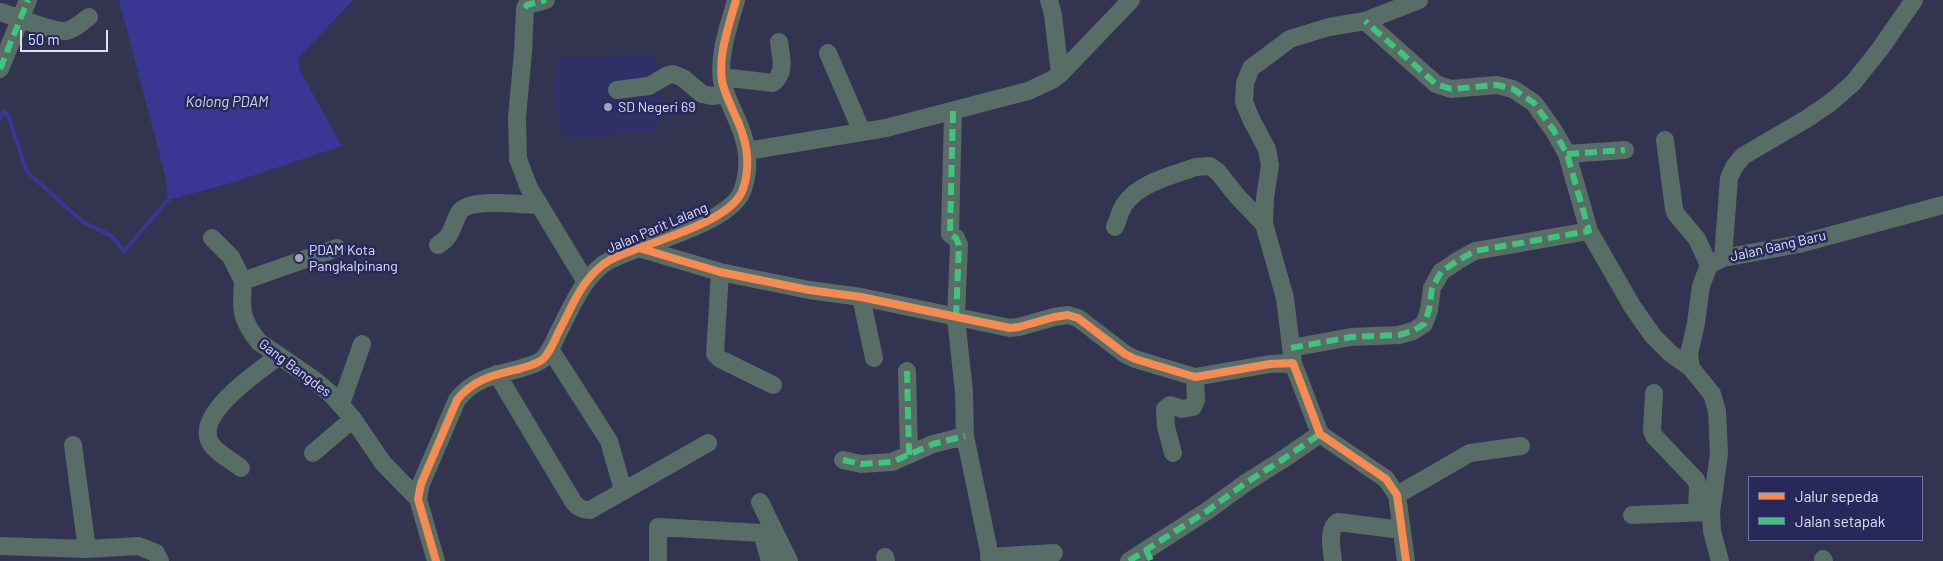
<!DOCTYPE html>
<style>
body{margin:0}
#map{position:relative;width:1943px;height:561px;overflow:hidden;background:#33344f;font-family:Barlow,sans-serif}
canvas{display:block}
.legend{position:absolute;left:1748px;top:476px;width:175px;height:65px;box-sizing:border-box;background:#27295b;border:1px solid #6f729b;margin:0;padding:6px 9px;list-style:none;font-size:15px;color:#dce0fa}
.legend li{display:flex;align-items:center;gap:10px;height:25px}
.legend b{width:25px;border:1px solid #6f729b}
.scale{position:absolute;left:20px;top:30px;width:88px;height:22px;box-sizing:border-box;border:2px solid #dce0fa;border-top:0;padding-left:6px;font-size:15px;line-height:18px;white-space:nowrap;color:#dce0fa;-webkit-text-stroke:4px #27295b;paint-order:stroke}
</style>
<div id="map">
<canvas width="1943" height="561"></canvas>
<ul class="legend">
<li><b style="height:6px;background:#f68b52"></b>Jalur sepeda</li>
<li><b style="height:6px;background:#40c37c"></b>Jalan setapak</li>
</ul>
<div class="scale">50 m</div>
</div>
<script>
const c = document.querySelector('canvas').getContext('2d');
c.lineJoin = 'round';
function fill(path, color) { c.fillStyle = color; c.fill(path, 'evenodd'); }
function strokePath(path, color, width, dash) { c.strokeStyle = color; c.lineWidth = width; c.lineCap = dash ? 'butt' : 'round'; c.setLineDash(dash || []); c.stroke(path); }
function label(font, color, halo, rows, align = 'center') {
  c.font = font + ' Barlow,sans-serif'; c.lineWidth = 5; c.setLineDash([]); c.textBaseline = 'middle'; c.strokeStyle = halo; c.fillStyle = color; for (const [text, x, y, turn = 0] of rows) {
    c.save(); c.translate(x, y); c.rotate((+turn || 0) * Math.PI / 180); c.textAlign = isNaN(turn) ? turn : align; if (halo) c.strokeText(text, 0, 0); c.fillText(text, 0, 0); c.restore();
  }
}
const built = new Path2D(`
 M 656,55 L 661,119 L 657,131 L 563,138 L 554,96 L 556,58 Z`);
const water = new Path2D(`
 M 119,0 L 353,0 L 299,57 L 299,69 L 342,146 L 231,183 L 168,200 L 165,175 Z`);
const stream = new Path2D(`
 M 0,118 L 4,111 L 8,115 L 27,172 L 83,222 L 112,236 L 124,251 L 168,200`);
const minor = new Path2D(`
 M 546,0 L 527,5 L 525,8 L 523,52 L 517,117 L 518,159 L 529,188 L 586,282
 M 1049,0 L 1053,15 L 1060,74
 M 0,12 C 14,16 53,32 65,31 C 74,30 82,22 89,17
 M 1365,21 L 1436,84 L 1451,89 L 1497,85 L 1513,89 L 1534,103 L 1554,131 L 1567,154 L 1589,231 L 1632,306 L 1653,336 L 1670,353 L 1691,368
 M 828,53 L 862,132
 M 0,69 L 28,0
 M 722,77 L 773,83 C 786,72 781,58 779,42
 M 617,90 L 649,86 L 668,75 L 673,74 L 683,78 L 702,94 L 712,96 L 726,94
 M 953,111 L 950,232 L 950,234 L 956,238 L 959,245 L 956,318 L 964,392 L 965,436 L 991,561
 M 1665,140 L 1674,209 L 1676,214 L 1697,239 L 1709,265
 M 747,151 L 886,128 L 1028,91 L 1052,80 L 1060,74 L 1131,0
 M 1567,154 L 1625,150
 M 1115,227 C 1118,220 1120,211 1124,205 C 1138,183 1173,175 1196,167 L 1210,166 L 1218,172 L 1237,196 L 1264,224
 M 212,238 L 231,257 L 243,281
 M 438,245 C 453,236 451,227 459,213 C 468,197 522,205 538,205
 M 337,248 L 243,281 C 241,309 240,319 259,342 L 313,379 L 332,395 L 353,419 L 383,463 L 418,499
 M 639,248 L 720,272 L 809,290 L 861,297 L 1010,328 L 1019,327 L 1054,317 L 1068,315 L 1078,318 L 1125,354 L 1135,359 L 1195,377 L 1270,364 L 1293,363 L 1320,434 L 1386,479 L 1397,495 L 1406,561
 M 1723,258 L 1729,178 L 1734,167 L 1743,156 L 1808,118 L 1830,103 L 1853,83 L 1880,49 L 1914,0
 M 720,272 L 715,354 L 720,359 L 773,385
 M 861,297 L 874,358
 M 1291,348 L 1351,337 L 1399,335 L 1413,331 L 1424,324 L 1429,310 L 1432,288 L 1441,272 L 1457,261 L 1475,251 L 1589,231
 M 550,349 L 609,441 L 623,490
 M 1293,363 L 1285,298 L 1264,224 L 1265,198 L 1270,165 L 1267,149 L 1251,119 L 1244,102 L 1245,83 L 1251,68 L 1290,39 L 1329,27 L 1365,21 L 1419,0
 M 907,371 L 909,455
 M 497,374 L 574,503 C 578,508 583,510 590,510 L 708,443
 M 1654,393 L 1652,431 L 1654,436 L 1696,480 L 1698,486 L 1697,511
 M 341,404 L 362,344
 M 73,445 L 87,549
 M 313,453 L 353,419
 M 1173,453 L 1166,427 L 1165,409 L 1170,405 L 1182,409 L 1193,407 L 1196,400 L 1195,377
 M 843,460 L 861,464 L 892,462 L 933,444 L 965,436
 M 241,468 C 232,461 218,454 211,444 C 192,415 260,370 279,356
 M 1397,495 L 1470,453 L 1521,446
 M 760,502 L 789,561
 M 1632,515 L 1708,512
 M 0,546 L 87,549 L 138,546 L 156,553 L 160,561
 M 885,557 L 886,561
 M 989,557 L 1054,553
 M 1823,559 L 1824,561
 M 436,561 L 418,499 L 421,484 L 457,400 C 473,379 494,375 519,369 C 527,366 536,365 543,359 C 550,352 554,342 558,333 C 572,307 583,275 610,260 C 642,243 732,224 743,189 C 752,162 746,138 734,113 C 730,103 724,92 722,81 C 718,54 729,26 736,0
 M 658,561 L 658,527 L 762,533 L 770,561
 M 1129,561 L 1207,511 L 1247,482 L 1282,460 L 1320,434
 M 1333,561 C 1332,550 1327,528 1338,522 L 1402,530
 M 1720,561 L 1712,531 L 1711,512 L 1719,454 L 1717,411 L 1712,394 L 1691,368 L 1689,354 L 1696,323 L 1701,286 L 1709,265 L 1723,258 L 1799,244 L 1943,205`);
const quiet = new Path2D(`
 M 525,8 L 527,5 L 546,0
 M 0,69 L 28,0
 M 953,111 L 950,232 L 950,234 L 956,238 L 959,245 L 956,318
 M 1567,154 L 1625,150
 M 1291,348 L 1351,337 L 1399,335 L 1413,331 L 1424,324 L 1429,310 L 1432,288 L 1441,272 L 1457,261 L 1475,251 L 1589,231 L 1567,154 L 1554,131 L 1534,103 L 1513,89 L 1497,85 L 1451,89 L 1436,84 L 1365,21
 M 907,371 L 909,455
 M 843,460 L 861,464 L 892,462 L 933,444 L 965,436
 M 1146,549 L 1151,561
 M 1129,561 L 1207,511 L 1247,482 L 1282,460 L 1320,434`);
const cycleway = new Path2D(`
 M 639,248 L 720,272 L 809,290 L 861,297 L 1010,328 L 1019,327 L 1054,317 L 1068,315 L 1078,318 L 1125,354 L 1135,359 L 1195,377 L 1270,364 L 1293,363 L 1320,434 L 1386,479 L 1397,495 L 1406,561
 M 436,561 L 418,499 L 421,484 L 457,400 C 473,379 494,375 519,369 C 527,366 536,365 543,359 C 550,352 554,342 558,333 C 572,307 583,275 610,260 C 642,243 732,224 743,189 C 752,162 746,138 734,113 C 730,103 724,92 722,81 C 718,54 729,26 736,0`);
const markers = [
 [608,107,5,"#a1a4be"],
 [299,258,5,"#a1a4be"]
];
const poiNames = [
 ["SD Negeri 69",618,107],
 ["PDAM Kota",309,250],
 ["Pangkalpinang",309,266]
];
const streetNames = [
 ["Jalan Parit Lalang",657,228,-23],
 ["Jalan Gang Baru",1778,246,-13],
 ["Gang Bangdes",295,368,37]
];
const waterNames = [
 ["Kolong PDAM",227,102]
];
fill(built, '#2f3166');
fill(water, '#393793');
strokePath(stream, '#393793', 4);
strokePath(minor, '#576d65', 18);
strokePath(quiet, '#40c37c', 6, [12, 6]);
strokePath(cycleway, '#f68b52', 8);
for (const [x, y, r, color] of markers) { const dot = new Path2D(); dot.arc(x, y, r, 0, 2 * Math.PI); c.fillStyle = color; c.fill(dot); strokePath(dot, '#27295b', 2); }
label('14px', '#dce0fa', '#27295b', poiNames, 'left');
label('14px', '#dce0fa', '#27295b', streetNames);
label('italic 15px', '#cfd4ee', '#27295b', waterNames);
</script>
